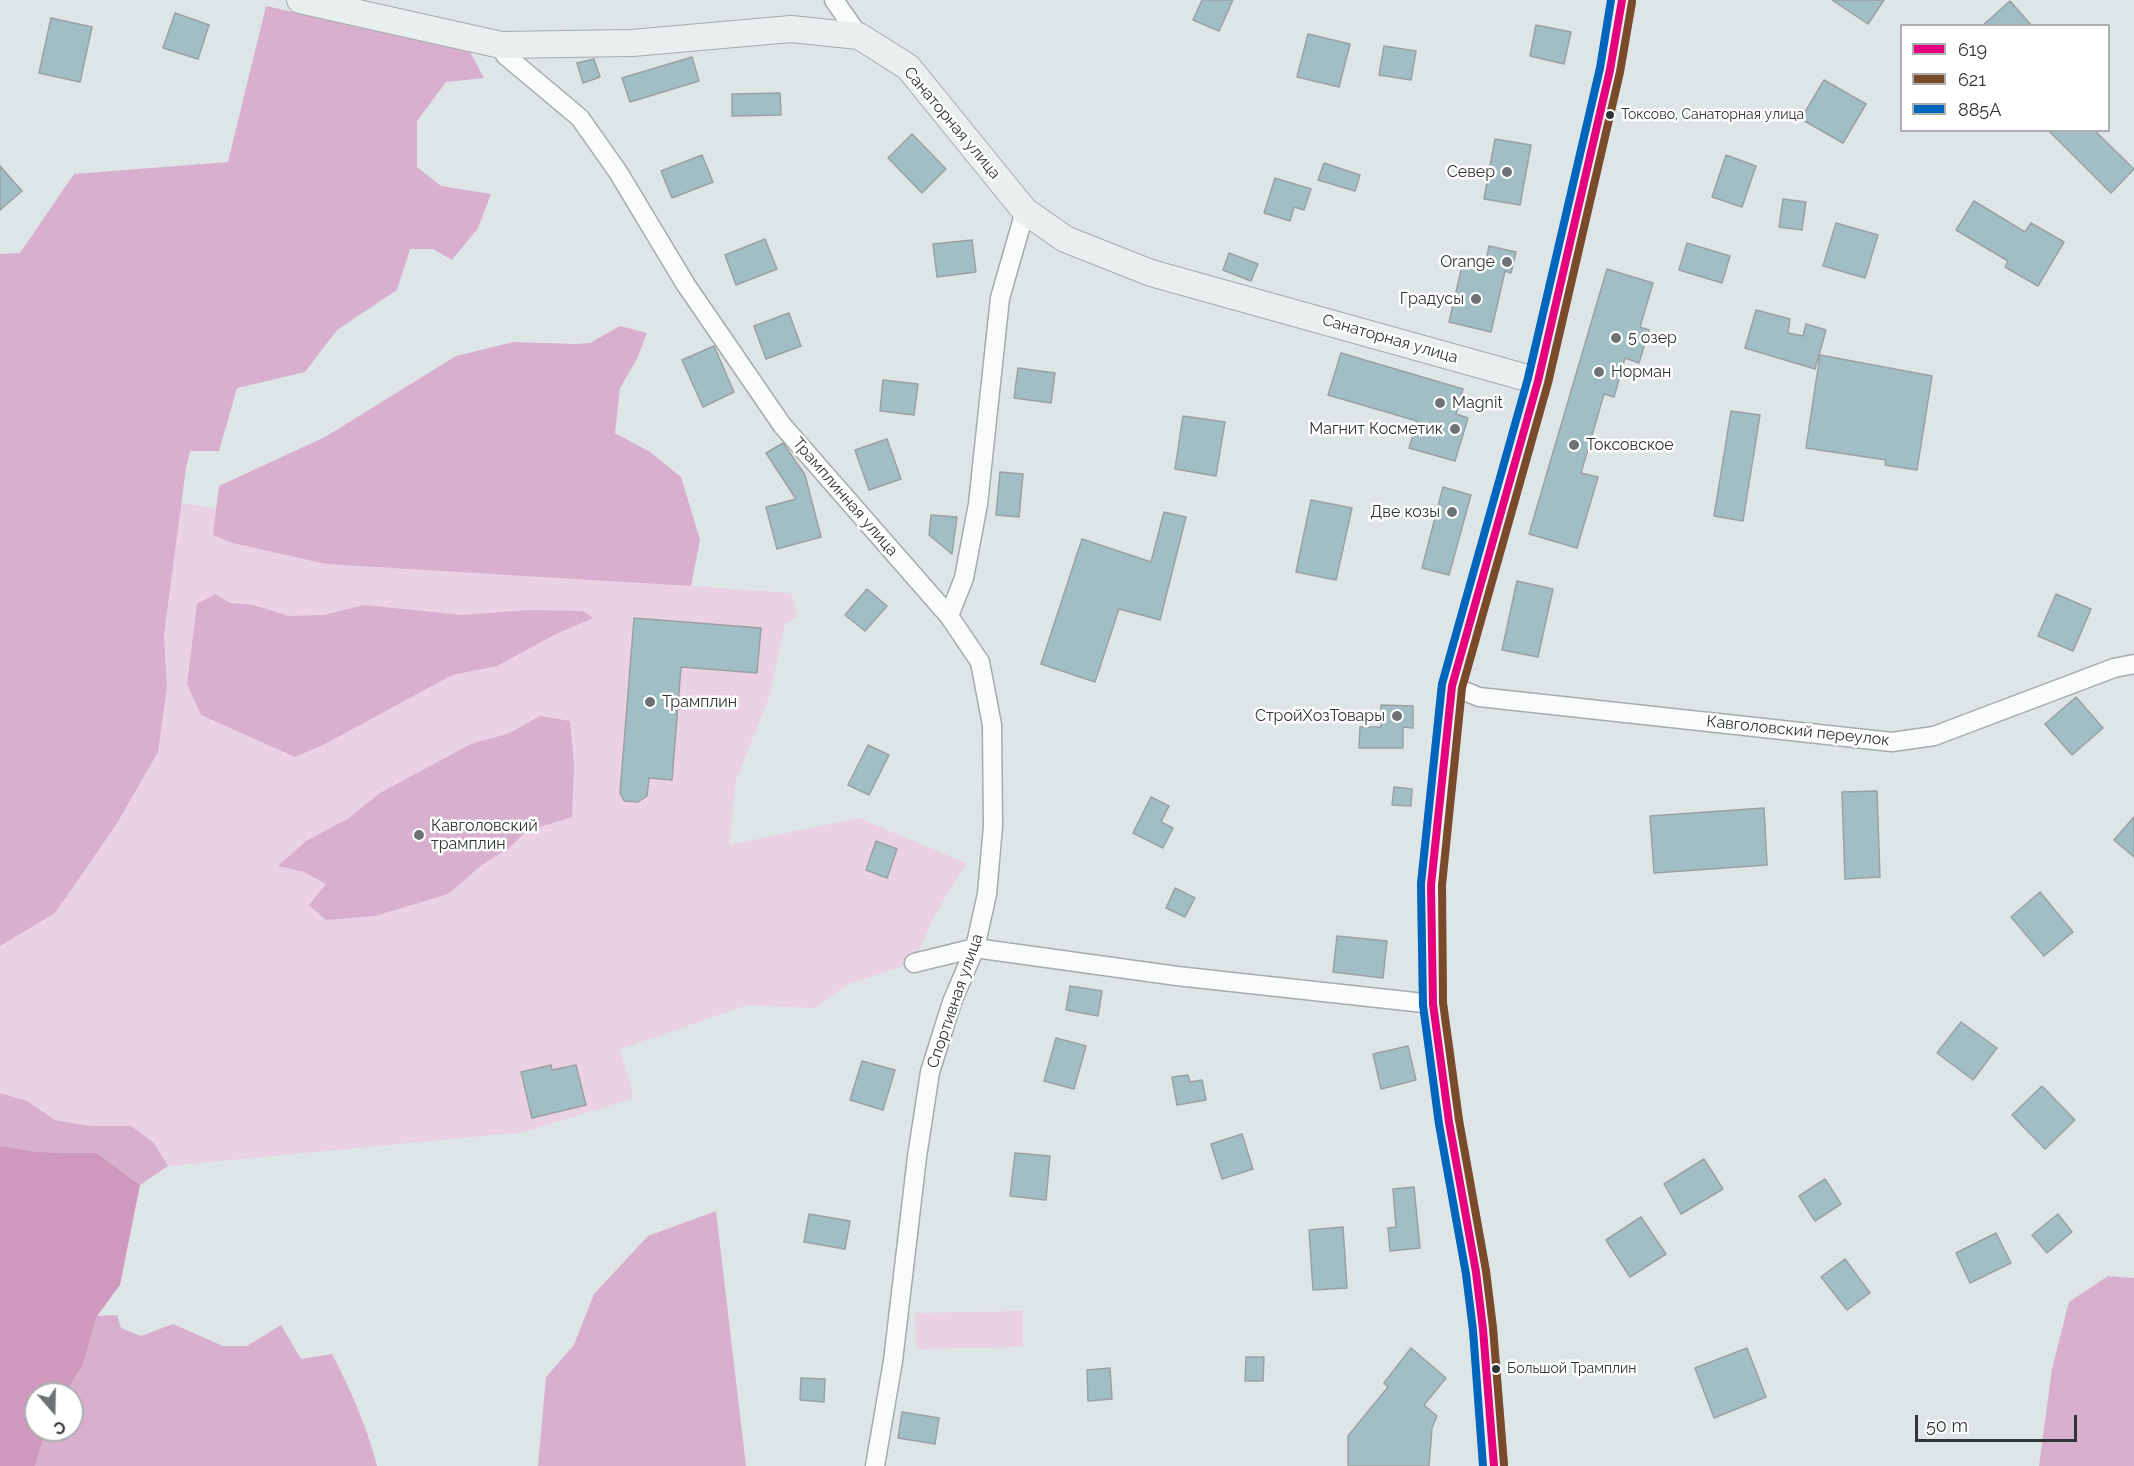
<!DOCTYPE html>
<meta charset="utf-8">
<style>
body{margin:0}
#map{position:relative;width:2134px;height:1466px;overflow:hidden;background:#dde5e7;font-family:Raleway,sans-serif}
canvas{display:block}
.legend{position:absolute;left:1900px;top:24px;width:210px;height:108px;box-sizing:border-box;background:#fff;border:2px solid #acafaf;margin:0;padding:8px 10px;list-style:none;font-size:18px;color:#303637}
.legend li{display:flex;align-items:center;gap:12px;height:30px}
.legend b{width:30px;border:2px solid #acafaf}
.north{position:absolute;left:24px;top:1382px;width:60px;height:60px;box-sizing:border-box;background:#fff;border:2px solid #acafaf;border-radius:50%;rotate:160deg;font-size:16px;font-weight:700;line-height:24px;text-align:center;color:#303637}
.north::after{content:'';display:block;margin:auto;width:21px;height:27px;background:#6d7375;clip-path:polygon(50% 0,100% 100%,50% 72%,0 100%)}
.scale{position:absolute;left:1915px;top:1415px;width:162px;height:27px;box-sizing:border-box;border:3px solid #303637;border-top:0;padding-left:8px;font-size:18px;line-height:21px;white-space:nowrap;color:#303637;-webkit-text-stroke:4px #fff;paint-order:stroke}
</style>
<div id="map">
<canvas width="2134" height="1466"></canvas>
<ul class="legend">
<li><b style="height:8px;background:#e5007d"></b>619</li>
<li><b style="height:8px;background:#7a4b2a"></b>621</li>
<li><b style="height:8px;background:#0065bd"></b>885А</li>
</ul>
<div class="north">С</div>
<div class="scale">50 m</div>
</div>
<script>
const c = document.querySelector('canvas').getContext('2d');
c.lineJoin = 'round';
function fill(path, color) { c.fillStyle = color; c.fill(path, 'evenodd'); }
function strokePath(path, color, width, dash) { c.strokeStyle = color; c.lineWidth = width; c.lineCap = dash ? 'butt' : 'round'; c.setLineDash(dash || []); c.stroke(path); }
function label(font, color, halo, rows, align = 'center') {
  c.font = font + ' Raleway,sans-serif'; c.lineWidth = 5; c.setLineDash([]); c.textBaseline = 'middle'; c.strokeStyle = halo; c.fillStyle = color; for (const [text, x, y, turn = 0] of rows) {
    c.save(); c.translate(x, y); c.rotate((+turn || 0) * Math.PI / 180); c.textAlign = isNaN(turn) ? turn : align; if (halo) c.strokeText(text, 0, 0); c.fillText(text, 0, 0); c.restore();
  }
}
const green = new Path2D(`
 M 181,503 L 691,586 L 791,593 L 798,617 L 785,623 L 769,698 L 736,780 L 729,845 L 859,818 L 966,863 L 933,918 L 914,963 L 848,984 L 815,1008 L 748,1005 L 620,1049 L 634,1098 L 524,1132 L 168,1166 L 90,1126 L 55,1120 L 27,1101 L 0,1093 L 0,946 L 55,912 L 116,825 L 158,752 L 167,688 L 164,635 Z
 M 1023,1311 L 1023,1347 L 916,1349 L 915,1313 Z`);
const forest = new Path2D(`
 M 266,6 L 470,52 L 484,78 L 446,82 L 417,121 L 417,167 L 441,186 L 491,194 L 478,228 L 452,260 L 433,249 L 410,249 L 397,290 L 337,330 L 305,372 L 237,388 L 219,451 L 190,451 L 186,468 L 164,635 L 167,688 L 158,752 L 116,825 L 55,913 L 0,946 L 0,254 L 20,253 L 74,174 L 228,162 Z
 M 620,326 L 647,333 L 637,359 L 620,388 L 615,433 L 650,452 L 681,477 L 700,540 L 691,586 L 326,564 L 233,543 L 213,535 L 219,486 L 325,437 L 456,356 L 514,342 L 576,344 L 590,343 Z
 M 215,594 L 230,603 L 253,605 L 289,616 L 324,615 L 364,605 L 462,615 L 529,610 L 583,611 L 593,618 L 556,634 L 497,666 L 452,675 L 327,743 L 295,757 L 201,715 L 187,684 L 197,604 Z
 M 540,716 L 570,721 L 574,764 L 572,817 L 527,831 L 508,849 L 483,864 L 448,894 L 375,916 L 326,920 L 309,905 L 326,884 L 304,872 L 278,866 L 306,841 L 349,818 L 380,793 L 471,744 L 510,733 Z
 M 0,1093 L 27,1101 L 55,1120 L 90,1126 L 131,1126 L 154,1143 L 168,1166 L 140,1185 L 97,1153 L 37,1152 L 0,1146 Z
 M 716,1211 L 746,1466 L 538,1466 L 546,1377 L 574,1345 L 594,1294 L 648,1236 Z
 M 2108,1276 L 2134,1278 L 2134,1466 L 2039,1466 L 2052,1369 L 2069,1302 Z
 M 117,1315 L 121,1328 L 141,1336 L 173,1324 L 223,1346 L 247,1346 L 281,1325 L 301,1359 L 332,1354 C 351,1391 367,1426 377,1466 L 35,1466 L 46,1430 L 72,1430 L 72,1394 L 65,1394 L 83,1364 L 97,1316 Z`);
const water = new Path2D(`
 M 0,1146 L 37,1152 L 97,1153 L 140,1185 L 120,1285 L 97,1316 L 83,1364 L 65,1394 L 36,1394 L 36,1430 L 46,1430 L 35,1466 L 0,1466 Z`);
const building = new Path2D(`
 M 1202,0 L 1233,0 L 1219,31 L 1193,20 Z
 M 1832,0 L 1884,0 L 1868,24 Z
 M 2010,1 L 2032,26 L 1982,26 Z
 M 175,13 L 209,25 L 198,59 L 163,48 Z
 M 51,18 L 92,27 L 80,82 L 39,73 Z
 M 1536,25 L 1571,32 L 1564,64 L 1530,56 Z
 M 1308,34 L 1350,44 L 1339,87 L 1297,77 Z
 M 1384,46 L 1416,51 L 1411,80 L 1379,75 Z
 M 692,57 L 699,81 L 630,102 L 622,78 Z
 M 594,59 L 600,77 L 583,83 L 577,63 Z
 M 1824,80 L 1866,104 L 1843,143 L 1801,119 Z
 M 780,93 L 781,115 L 732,116 L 732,94 Z
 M 2048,130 L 2094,130 L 2134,169 L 2111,193 Z
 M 912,134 L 946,169 L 922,193 L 888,158 Z
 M 1495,139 L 1531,145 L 1520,205 L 1484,199 Z
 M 702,155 L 713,182 L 672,198 L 661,171 Z
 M 1726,155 L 1756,166 L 1742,207 L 1712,197 Z
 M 1324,163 L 1360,175 L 1355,191 L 1318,180 Z
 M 0,166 L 22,191 L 0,210 Z
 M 1275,178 L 1311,189 L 1304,210 L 1294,207 L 1290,221 L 1264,213 Z
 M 1783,199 L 1806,202 L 1802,230 L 1779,227 Z
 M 1974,201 L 2025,232 L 2031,223 L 2064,242 L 2038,286 L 2005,267 L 2008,261 L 1956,230 Z
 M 1836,223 L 1878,235 L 1865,278 L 1823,266 Z
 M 765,239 L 777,269 L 736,285 L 725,255 Z
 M 972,240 L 976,272 L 937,277 L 933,244 Z
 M 1687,243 L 1730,256 L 1722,283 L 1679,270 Z
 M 1489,246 L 1516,252 L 1511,273 L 1505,271 L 1491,332 L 1449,322 L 1462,266 L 1484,271 Z
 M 1229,253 L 1258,264 L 1251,281 L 1223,270 Z
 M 1607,269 L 1653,283 L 1640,327 L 1649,330 L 1639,363 L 1625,358 L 1614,397 L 1604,394 L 1581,473 L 1598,477 L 1577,548 L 1529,534 Z
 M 1756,310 L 1790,319 L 1788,333 L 1803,336 L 1806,324 L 1826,330 L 1815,369 L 1745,348 Z
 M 789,313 L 801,346 L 766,359 L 754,326 Z
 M 714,346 L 734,392 L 703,407 L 682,360 Z
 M 1341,353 L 1463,389 L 1456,414 L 1468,418 L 1455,461 L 1409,448 L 1417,421 L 1328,395 Z
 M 1820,355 L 1932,376 L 1917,470 L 1885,465 L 1886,460 L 1806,448 Z
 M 1018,368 L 1055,373 L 1051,403 L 1014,398 Z
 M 883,380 L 918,384 L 914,415 L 880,411 Z
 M 1731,411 L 1760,415 L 1743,521 L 1714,516 Z
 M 1183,416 L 1225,422 L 1216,476 L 1175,469 Z
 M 887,439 L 901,479 L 869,490 L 855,450 Z
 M 783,443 L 805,475 L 821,537 L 777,549 L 766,507 L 796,499 L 766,453 Z
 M 1000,472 L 1023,474 L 1019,517 L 996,515 Z
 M 1443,487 L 1471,495 L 1449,575 L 1422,568 Z
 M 1311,500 L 1352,508 L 1336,580 L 1296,572 Z
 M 1164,512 L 1186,517 L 1160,620 L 1119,609 L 1095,682 L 1041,664 L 1082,539 L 1151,562 Z
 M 931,515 L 957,517 L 952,554 L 929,535 Z
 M 1517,581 L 1553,589 L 1538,657 L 1502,650 Z
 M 867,589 L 887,606 L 865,631 L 845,615 Z
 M 2056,594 L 2091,609 L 2073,651 L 2038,636 Z
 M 634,618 L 761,628 L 757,673 L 681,667 L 672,780 L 649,778 L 647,796 L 638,802 L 624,801 L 620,793 Z
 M 2076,697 L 2103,728 L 2072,755 L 2045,724 Z
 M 1381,705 L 1413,706 L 1413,728 L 1403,727 L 1403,748 L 1359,748 L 1360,727 L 1381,727 Z
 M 868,745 L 889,755 L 869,795 L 848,785 Z
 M 1394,787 L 1412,789 L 1411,806 L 1392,805 Z
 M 1877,791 L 1880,877 L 1845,879 L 1842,792 Z
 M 1151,797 L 1169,806 L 1161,822 L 1173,828 L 1163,848 L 1133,833 Z
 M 1764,808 L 1767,865 L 1654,873 L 1650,816 Z
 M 2134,817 L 2134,857 L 2114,840 Z
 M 876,841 L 897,849 L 887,878 L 866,870 Z
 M 1175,888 L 1195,898 L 1185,917 L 1166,908 Z
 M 2040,892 L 2073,932 L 2044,956 L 2011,917 Z
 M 1337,936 L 1387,941 L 1383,978 L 1333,972 Z
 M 1070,986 L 1102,991 L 1098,1016 L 1066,1010 Z
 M 1961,1022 L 1997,1048 L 1973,1080 L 1937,1053 Z
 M 1056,1038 L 1086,1046 L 1074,1089 L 1044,1081 Z
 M 1408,1046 L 1416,1080 L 1381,1089 L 1373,1054 Z
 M 862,1061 L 895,1070 L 883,1110 L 850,1100 Z
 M 551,1065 L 552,1070 L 576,1065 L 586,1105 L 532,1118 L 521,1072 Z
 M 1188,1075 L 1190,1082 L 1202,1080 L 1206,1100 L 1177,1105 L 1172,1077 Z
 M 2042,1086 L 2075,1120 L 2045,1149 L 2012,1115 Z
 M 1242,1134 L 1253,1169 L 1222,1179 L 1211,1144 Z
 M 1015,1153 L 1050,1156 L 1046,1200 L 1010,1196 Z
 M 1704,1159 L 1723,1189 L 1681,1214 L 1664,1184 Z
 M 1825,1179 L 1841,1204 L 1815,1221 L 1799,1196 Z
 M 1414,1187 L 1420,1248 L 1390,1251 L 1388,1228 L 1396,1227 L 1393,1189 Z
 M 809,1214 L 850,1221 L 845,1249 L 804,1242 Z
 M 2058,1214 L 2072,1232 L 2047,1253 L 2032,1235 Z
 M 1641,1217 L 1666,1254 L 1630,1277 L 1606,1240 Z
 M 1343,1227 L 1347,1288 L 1313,1290 L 1309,1230 Z
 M 1996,1233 L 2011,1263 L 1970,1283 L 1956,1253 Z
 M 1845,1259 L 1870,1293 L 1847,1310 L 1821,1277 Z
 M 1411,1348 L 1446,1378 L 1424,1405 L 1437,1416 L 1432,1428 L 1429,1466 L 1348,1466 L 1348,1436 L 1388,1387 L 1384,1383 Z
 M 1747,1348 L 1766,1397 L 1714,1418 L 1695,1368 Z
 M 1246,1357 L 1264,1357 L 1263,1381 L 1245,1381 Z
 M 1110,1368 L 1112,1399 L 1088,1401 L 1087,1370 Z
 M 801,1378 L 825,1379 L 824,1402 L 800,1400 Z
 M 902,1412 L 939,1418 L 935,1444 L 898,1438 Z`);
const street = new Path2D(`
 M 834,0 L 859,36
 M 501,45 L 505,55 L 580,118 L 618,172 L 686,285 L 782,425 L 949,616 L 964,578 L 978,504 L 1000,298 L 1025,211
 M 1452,686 L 1479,697 L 1892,742 L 1934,736 L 2114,668 L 2134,664
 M 914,963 L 975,948 L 1177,976 L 1433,1004
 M 875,1466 L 893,1361 L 917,1157 L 930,1072 L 952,1002 L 975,948 L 987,894 L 993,826 L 992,725 L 980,662 L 949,616`);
const secondary = new Path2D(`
 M 300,0 L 501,45 L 632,43 L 791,29 L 859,36 L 908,67 L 1025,211 L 1065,239 L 1151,273 L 1538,381
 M 1494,1466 L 1483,1329 L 1476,1272 L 1449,1122 L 1433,1004 L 1431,885 L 1452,686 L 1538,381 L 1610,70 L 1622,0`);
const bus1 = new Path2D(`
 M 1494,1466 L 1483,1329 L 1476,1272 L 1449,1122 L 1433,1004 L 1431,885 L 1452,686 L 1538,381 L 1610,70 L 1622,0`);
const bus2 = new Path2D(`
 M 1504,1465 L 1493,1328 L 1486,1271 L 1459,1120 L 1443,1003 L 1442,885 L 1462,688 L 1548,383 L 1620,72 L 1632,2`);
const bus3 = new Path2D(`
 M 1483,1466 L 1473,1330 L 1466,1274 L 1439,1124 L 1423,1005 L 1421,884 L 1442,684 L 1528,378 L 1600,68 L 1611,0`);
const markers = [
 [1610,115,5,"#303637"],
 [1507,172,6,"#6d7375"],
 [1507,262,6,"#6d7375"],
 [1476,299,6,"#6d7375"],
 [1616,338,6,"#6d7375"],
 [1599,372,6,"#6d7375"],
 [1440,403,6,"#6d7375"],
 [1455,429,6,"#6d7375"],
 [1574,445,6,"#6d7375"],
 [1452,512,6,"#6d7375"],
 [650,702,6,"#6d7375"],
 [1397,716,6,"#6d7375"],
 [419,835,6,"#6d7375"],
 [1496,1369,5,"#303637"]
];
const busNames = [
 ["Токсово, Санаторная улица",1621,115],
 ["Большой Трамплин",1507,1369]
];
const streetNames = [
 ["Санаторная улица",952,123,50],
 ["Санаторная улица",1390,339,16],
 ["Трамплинная улица",845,497,49],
 ["Кавголовский переулок",1798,731,6],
 ["Спортивная улица",955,1001,-71]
];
const poiNames = [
 ["Север",1495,172],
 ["Orange",1495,262],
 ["Градусы",1464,299],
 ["5 озер",1628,338,"left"],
 ["Норман",1611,372,"left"],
 ["Magnit",1452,403,"left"],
 ["Магнит Косметик",1443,429],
 ["Токсовское",1586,445,"left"],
 ["Две козы",1440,512],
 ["Трамплин",662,702,"left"],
 ["СтройХозТовары",1385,716],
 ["Кавголовский",431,826,"left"],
 ["трамплин",431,844,"left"]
];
fill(green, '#ead1e4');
fill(forest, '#d8b0cd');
fill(water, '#ce99bd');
fill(building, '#a0bec4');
strokePath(building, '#9ba1a2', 1.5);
strokePath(street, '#a5abac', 21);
strokePath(secondary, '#a5abac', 28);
strokePath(street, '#fafbfb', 18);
strokePath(secondary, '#e9eeef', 26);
strokePath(bus1, '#e5007d', 8);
strokePath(bus2, '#7a4b2a', 8);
strokePath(bus3, '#0065bd', 8);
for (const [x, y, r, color] of markers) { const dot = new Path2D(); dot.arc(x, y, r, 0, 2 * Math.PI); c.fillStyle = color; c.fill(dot); strokePath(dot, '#fff', 2); }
label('14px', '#303637', '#fff', busNames, 'left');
label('16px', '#303637', '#fff', streetNames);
label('16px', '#303637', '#fff', poiNames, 'right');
</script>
